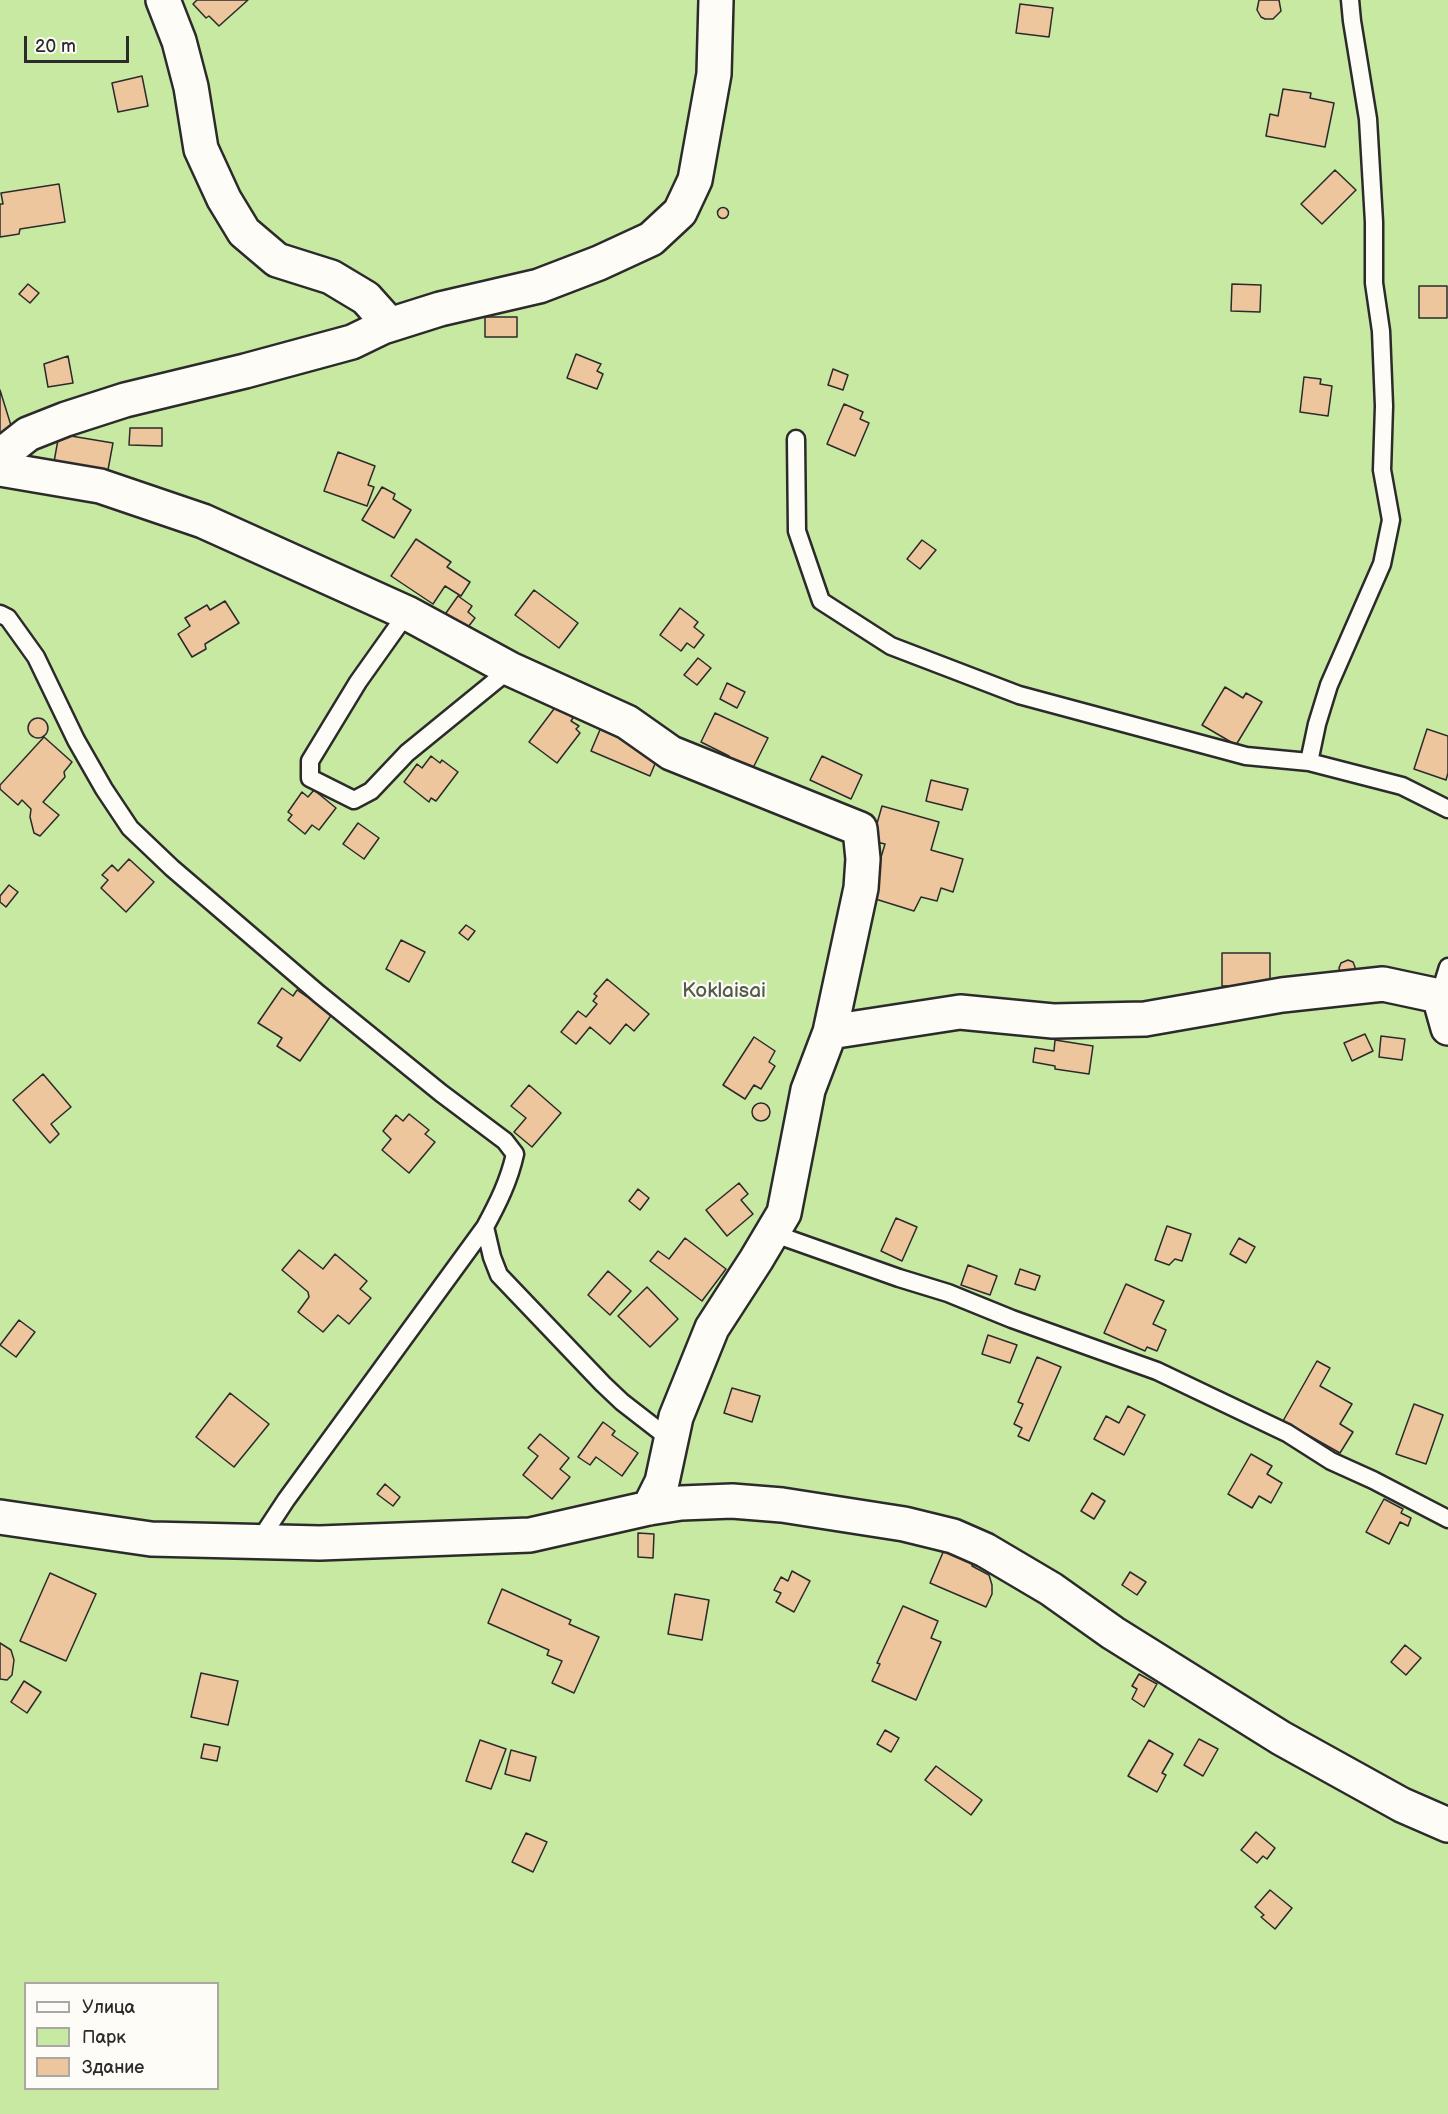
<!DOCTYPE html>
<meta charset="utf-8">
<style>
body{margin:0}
#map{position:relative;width:1448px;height:2114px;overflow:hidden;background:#fdfcf7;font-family:"Balsamiq Sans",sans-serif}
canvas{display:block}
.legend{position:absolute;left:24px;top:1982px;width:195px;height:108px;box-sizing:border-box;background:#fdfcf7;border:2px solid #a9a8a5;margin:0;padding:8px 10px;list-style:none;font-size:18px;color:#2b2b2b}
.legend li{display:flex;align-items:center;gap:12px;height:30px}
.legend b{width:30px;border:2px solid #a9a8a5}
.scale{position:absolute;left:24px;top:36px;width:105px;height:27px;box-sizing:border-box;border:3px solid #2b2b2b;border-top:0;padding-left:8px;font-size:18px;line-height:21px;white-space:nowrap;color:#2b2b2b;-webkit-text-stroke:4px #fdfcf7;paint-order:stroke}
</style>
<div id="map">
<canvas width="1448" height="2114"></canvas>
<ul class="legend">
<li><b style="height:8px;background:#fdfcf7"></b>Улица</li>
<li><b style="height:16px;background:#c8e9a1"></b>Парк</li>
<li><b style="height:16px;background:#edc69d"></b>Здание</li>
</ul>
<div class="scale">20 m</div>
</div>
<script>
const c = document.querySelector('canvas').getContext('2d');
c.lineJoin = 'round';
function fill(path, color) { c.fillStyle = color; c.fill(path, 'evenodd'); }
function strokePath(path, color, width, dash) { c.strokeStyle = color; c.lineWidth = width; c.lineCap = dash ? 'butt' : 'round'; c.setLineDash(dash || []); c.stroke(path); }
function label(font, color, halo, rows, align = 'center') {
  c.font = font + ' "Balsamiq Sans",sans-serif'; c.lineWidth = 4.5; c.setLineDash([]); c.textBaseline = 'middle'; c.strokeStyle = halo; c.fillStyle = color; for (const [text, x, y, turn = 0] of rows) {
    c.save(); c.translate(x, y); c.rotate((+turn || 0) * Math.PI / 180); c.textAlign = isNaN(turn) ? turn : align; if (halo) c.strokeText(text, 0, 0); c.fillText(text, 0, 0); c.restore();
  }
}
const green = new Path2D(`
 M 0,0 L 1448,0 L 1448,2114 L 0,2114 ZM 26,1984 L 218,1984 L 218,2088 L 26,2088 Z`);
const building = new Path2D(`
 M 197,0 L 248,0 L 219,26 L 209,16 L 206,18 L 193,4 Z
 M 1259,0 L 1279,0 L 1281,11 L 1273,19 L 1265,19 L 1261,17 L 1257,10 Z
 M 1020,4 L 1053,8 L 1049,37 L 1016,33 Z
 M 142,76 L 148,106 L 118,112 L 112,83 Z
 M 1283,89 L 1311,93 L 1310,98 L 1334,103 L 1325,147 L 1266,136 L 1270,114 L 1278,116 Z
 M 1335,170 L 1356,190 L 1322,224 L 1301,204 Z
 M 59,184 L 65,222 L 20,229 L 19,234 L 0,237 L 0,204 L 3,204 L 1,193 Z
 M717.5 213a5.5 5.5 0 1 1 11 0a5.5 5.5 0 1 1-11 0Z
 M 28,284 L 39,293 L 30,303 L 19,294 Z
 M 1232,284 L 1261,285 L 1260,312 L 1231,311 Z
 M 1419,286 L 1447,286 L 1447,318 L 1419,318 Z
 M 485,317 L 517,317 L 517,337 L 485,337 Z
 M 576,354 L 601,364 L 597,371 L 603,374 L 597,389 L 567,378 Z
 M 68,356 L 73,383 L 48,387 L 44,364 Z
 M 833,369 L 848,375 L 843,390 L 828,385 Z
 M 1304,377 L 1321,379 L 1320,384 L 1332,386 L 1328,416 L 1300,412 Z
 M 0,390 L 13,432 L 0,436 Z
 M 844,404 L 863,412 L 860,419 L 869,423 L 855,456 L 827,444 Z
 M 130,428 L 162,428 L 162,446 L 129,445 Z
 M 59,434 L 113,443 L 107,475 L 54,462 Z
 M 338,452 L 375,466 L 368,485 L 374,487 L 367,506 L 324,491 Z
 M 382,487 L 395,494 L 393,499 L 411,510 L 394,538 L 362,520 Z
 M 416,539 L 451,562 L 447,567 L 470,582 L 461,596 L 445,586 L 433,604 L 391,576 Z
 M 922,540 L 936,550 L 920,569 L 907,559 Z
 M 534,590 L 578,623 L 559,648 L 515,615 Z
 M 458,596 L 472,606 L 468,612 L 475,618 L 462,635 L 441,620 Z
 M 225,601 L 239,623 L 205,644 L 206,649 L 192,657 L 178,634 L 190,626 L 185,618 L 207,605 L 210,610 Z
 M 680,608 L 698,622 L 694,627 L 704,635 L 694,648 L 687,643 L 681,651 L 660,635 Z
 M 698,658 L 711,668 L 697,685 L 684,675 Z
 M 727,683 L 745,692 L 737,708 L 720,699 Z
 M 1225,687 L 1243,698 L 1246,693 L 1262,702 L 1236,745 L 1202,725 Z
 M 557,705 L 573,718 L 571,721 L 579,726 L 576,729 L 580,733 L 557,763 L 529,742 Z
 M 715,713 L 768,738 L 747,780 L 723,768 L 729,756 L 701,742 Z
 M28 728a10 10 0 1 1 20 0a10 10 0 1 1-20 0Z
 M 602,725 L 661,749 L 650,776 L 591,751 Z
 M 1427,729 L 1448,736 L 1448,773 L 1446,780 L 1414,769 Z
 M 44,737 L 72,762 L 64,772 L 65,777 L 43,802 L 59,815 L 40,836 L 34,833 L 30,817 L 31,809 L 22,800 L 18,805 L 0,789 L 0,785 Z
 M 431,756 L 440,763 L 442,760 L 458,772 L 436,801 L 431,798 L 429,802 L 404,782 L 417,764 L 422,768 Z
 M 822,756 L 862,775 L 851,799 L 810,780 Z
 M 931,780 L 968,789 L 962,810 L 926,801 Z
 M 314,790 L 336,808 L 319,830 L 312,825 L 305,834 L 288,820 L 292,815 L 288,812 L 302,792 L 308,797 Z
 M 882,806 L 939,822 L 931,850 L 963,859 L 953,892 L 941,888 L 937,901 L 921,897 L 914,911 L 869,897 L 885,844 L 872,841 Z
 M 358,823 L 379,838 L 364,859 L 343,844 Z
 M 129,859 L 154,882 L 126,912 L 101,888 L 108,880 L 102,875 L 112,865 L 118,871 Z
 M 9,885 L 18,892 L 6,907 L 0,902 L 0,896 Z
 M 466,925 L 475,931 L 468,940 L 459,933 Z
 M 401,940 L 425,952 L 409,982 L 386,969 Z
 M 1222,953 L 1270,953 L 1270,986 L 1222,986 Z
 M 1348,960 L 1353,962 L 1355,967 L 1354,972 L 1340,973 L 1339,968 L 1341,963 Z
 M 607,979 L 649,1014 L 634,1031 L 626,1024 L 610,1044 L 590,1027 L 576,1044 L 561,1032 L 578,1011 L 586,1017 L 597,1004 L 593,1001 L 597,996 L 594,994 Z
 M 282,988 L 293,996 L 297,990 L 332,1014 L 300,1061 L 277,1046 L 282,1038 L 258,1023 Z
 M 1365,1034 L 1373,1051 L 1352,1061 L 1344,1043 Z
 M 1381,1036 L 1405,1039 L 1402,1060 L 1379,1057 Z
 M 754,1037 L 775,1051 L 769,1062 L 775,1066 L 761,1089 L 754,1085 L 745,1099 L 723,1085 Z
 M 1055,1040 L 1093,1046 L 1089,1074 L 1055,1069 L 1055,1066 L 1033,1062 L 1035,1048 L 1054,1051 Z
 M 43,1074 L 71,1107 L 51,1124 L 59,1134 L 50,1143 L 13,1100 Z
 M 529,1085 L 561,1113 L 532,1147 L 514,1132 L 526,1118 L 511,1106 Z
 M752 1112a9 9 0 1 1 18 0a9 9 0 1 1-18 0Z
 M 409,1114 L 429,1130 L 425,1134 L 435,1142 L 409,1173 L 382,1150 L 391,1139 L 383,1131 L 396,1115 L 403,1121 Z
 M 739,1183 L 748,1194 L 741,1200 L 753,1214 L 727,1236 L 706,1210 Z
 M 638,1189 L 649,1198 L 640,1210 L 629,1201 Z
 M 896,1218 L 917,1227 L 902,1261 L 881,1251 Z
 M 1167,1226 L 1191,1234 L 1182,1261 L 1175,1259 L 1169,1265 L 1155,1260 Z
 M 685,1238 L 726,1269 L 702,1301 L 650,1261 L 658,1251 L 669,1259 Z
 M 1239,1238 L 1255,1247 L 1246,1263 L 1230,1254 Z
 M 299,1250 L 323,1269 L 335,1254 L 367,1281 L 360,1289 L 371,1298 L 349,1324 L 338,1315 L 323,1332 L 298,1312 L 309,1297 L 308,1292 L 282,1270 Z
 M 968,1265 L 997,1276 L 990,1295 L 961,1285 Z
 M 1020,1269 L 1040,1276 L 1035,1290 L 1015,1284 Z
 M 608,1271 L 631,1291 L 610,1315 L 588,1295 Z
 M 1126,1284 L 1164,1301 L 1153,1324 L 1166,1330 L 1157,1351 L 1147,1347 L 1145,1351 L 1104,1333 Z
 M 647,1287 L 678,1319 L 650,1347 L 618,1316 Z
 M 19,1320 L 35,1332 L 16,1357 L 0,1345 Z
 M 988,1335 L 1017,1345 L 1010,1363 L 982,1354 Z
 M 1037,1357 L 1061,1367 L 1029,1441 L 1018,1436 L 1022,1428 L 1014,1424 L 1023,1404 L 1018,1402 Z
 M 1317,1361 L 1330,1368 L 1320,1386 L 1352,1404 L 1340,1424 L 1353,1432 L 1340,1453 L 1283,1421 Z
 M 732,1388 L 760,1396 L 752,1422 L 724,1413 Z
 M 230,1393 L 269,1424 L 234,1467 L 196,1437 Z
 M 1414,1404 L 1443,1415 L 1426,1464 L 1396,1454 Z
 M 1128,1406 L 1145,1415 L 1124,1455 L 1094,1439 L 1106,1416 L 1119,1423 Z
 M 603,1422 L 615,1431 L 612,1435 L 638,1453 L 622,1476 L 596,1457 L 590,1465 L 578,1457 Z
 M 540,1434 L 569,1458 L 560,1469 L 570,1477 L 552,1499 L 523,1475 L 538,1456 L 528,1448 Z
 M 1251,1454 L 1272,1466 L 1267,1474 L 1282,1483 L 1271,1503 L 1259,1496 L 1252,1508 L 1228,1494 Z
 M 385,1484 L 400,1497 L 393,1506 L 377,1494 Z
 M 1092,1493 L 1105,1501 L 1094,1519 L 1081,1511 Z
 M 1384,1499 L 1403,1509 L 1401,1513 L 1411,1518 L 1408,1526 L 1400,1522 L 1389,1544 L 1366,1532 Z
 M 638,1533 L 654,1534 L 653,1558 L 638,1557 Z
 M 944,1550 L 972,1562 L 972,1566 L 989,1575 L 992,1585 L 992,1594 L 986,1607 L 930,1583 Z
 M 792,1571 L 810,1581 L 794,1612 L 776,1602 L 781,1593 L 774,1590 L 781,1577 L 788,1581 Z
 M 1130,1572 L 1146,1582 L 1137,1595 L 1122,1585 Z
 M 50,1573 L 96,1594 L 66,1661 L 20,1641 Z
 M 502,1589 L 571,1620 L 569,1624 L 599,1637 L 574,1693 L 552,1683 L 562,1661 L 547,1655 L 549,1650 L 488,1623 Z
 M 675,1594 L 709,1600 L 702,1640 L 668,1634 Z
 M 903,1606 L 938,1621 L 931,1638 L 941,1642 L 916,1700 L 872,1681 L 880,1664 L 877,1663 Z
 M 0,1643 L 11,1650 L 14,1660 L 12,1675 L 7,1680 L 0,1679 Z
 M 1405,1645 L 1421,1658 L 1406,1675 L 1391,1662 Z
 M 201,1673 L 238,1681 L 228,1725 L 191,1717 Z
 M 1139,1674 L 1157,1684 L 1144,1707 L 1132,1699 L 1137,1689 L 1132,1686 Z
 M 24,1681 L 41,1692 L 27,1713 L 11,1702 Z
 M 885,1730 L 899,1738 L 891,1752 L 877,1744 Z
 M 1199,1739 L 1218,1749 L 1203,1776 L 1184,1765 Z
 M 480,1740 L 506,1749 L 491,1789 L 466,1781 Z
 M 1149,1740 L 1173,1754 L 1162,1773 L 1166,1775 L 1157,1792 L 1128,1776 Z
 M 204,1744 L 220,1747 L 217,1761 L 201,1758 Z
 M 511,1750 L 536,1757 L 530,1781 L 505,1774 Z
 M 936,1766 L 982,1800 L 971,1815 L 925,1780 Z
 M 1256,1832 L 1275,1848 L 1267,1859 L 1263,1856 L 1257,1863 L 1241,1850 Z
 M 526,1833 L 547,1842 L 533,1872 L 512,1862 Z
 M 1270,1890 L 1292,1908 L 1275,1929 L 1261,1917 L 1264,1915 L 1255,1907 Z`);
const service = new Path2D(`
 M 796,439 L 797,531 L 821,601 L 891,646 L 1019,695 L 1246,756 L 1309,762 L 1402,786 L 1448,809
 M 407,613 L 358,682 L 310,761 L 310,778 L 354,800 L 371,791 L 407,753 L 510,669
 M 0,614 L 8,618 L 36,657 L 76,740 L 104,789 L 130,828 L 172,868 L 319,994 L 441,1093 L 505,1141 L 515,1154 C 509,1181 498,1203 485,1227 L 492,1257 L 499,1275 L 603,1384 L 622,1402 L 671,1440
 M 1309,762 L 1317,724 L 1329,685 L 1382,564 L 1391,520 L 1382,470 L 1384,406 L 1381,331 L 1374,283 L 1374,222 L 1368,119 L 1352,21 L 1350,0
 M 1439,996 L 1448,967
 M 772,1233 L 899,1278 L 948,1293 L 1012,1319 L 1157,1371 L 1287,1433 L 1331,1461 L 1373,1480 L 1448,1519
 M 259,1541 L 286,1500 L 485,1227`);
const minor = new Path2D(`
 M 383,327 L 440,309 L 539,286 L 599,263 L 651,239 L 680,212 L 695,180 L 714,74 L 716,0
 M 0,456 L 28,434 L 66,419 L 125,400 L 245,371 L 352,342 L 383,327 L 383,317 L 366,298 L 331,277 L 277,260 L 244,232 L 224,199 L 201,149 L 191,87 L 179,41 L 163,0
 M 0,469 L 100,486 L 203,521 L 407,613 L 510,669 L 627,722 L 671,753 L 860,829 L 863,859 L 861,888 L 830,1032 L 808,1090 L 784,1213 L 756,1260 L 712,1328 L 676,1417 L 662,1482 L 649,1508
 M 830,1032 L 960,1012 L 1053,1021 L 1145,1019 L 1282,995 L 1383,984 L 1439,996 L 1448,1028
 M 0,1517 L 151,1539 L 320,1543 L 530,1535 L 649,1508 L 681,1503 L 732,1501 L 782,1505 L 904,1524 L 953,1536 L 985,1550 L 1051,1589 L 1113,1633 L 1281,1738 L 1402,1805 L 1448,1825`);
const parkNames = [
 ["Koklaisai",724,992]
];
fill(green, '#c8e9a1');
fill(building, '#edc69d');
strokePath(building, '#2b2b2b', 1.5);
strokePath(service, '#2b2b2b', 21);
strokePath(minor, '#2b2b2b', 38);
strokePath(service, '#fdfcf7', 16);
strokePath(minor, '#fdfcf7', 33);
label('21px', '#525a48', '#fdfcf7', parkNames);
</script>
